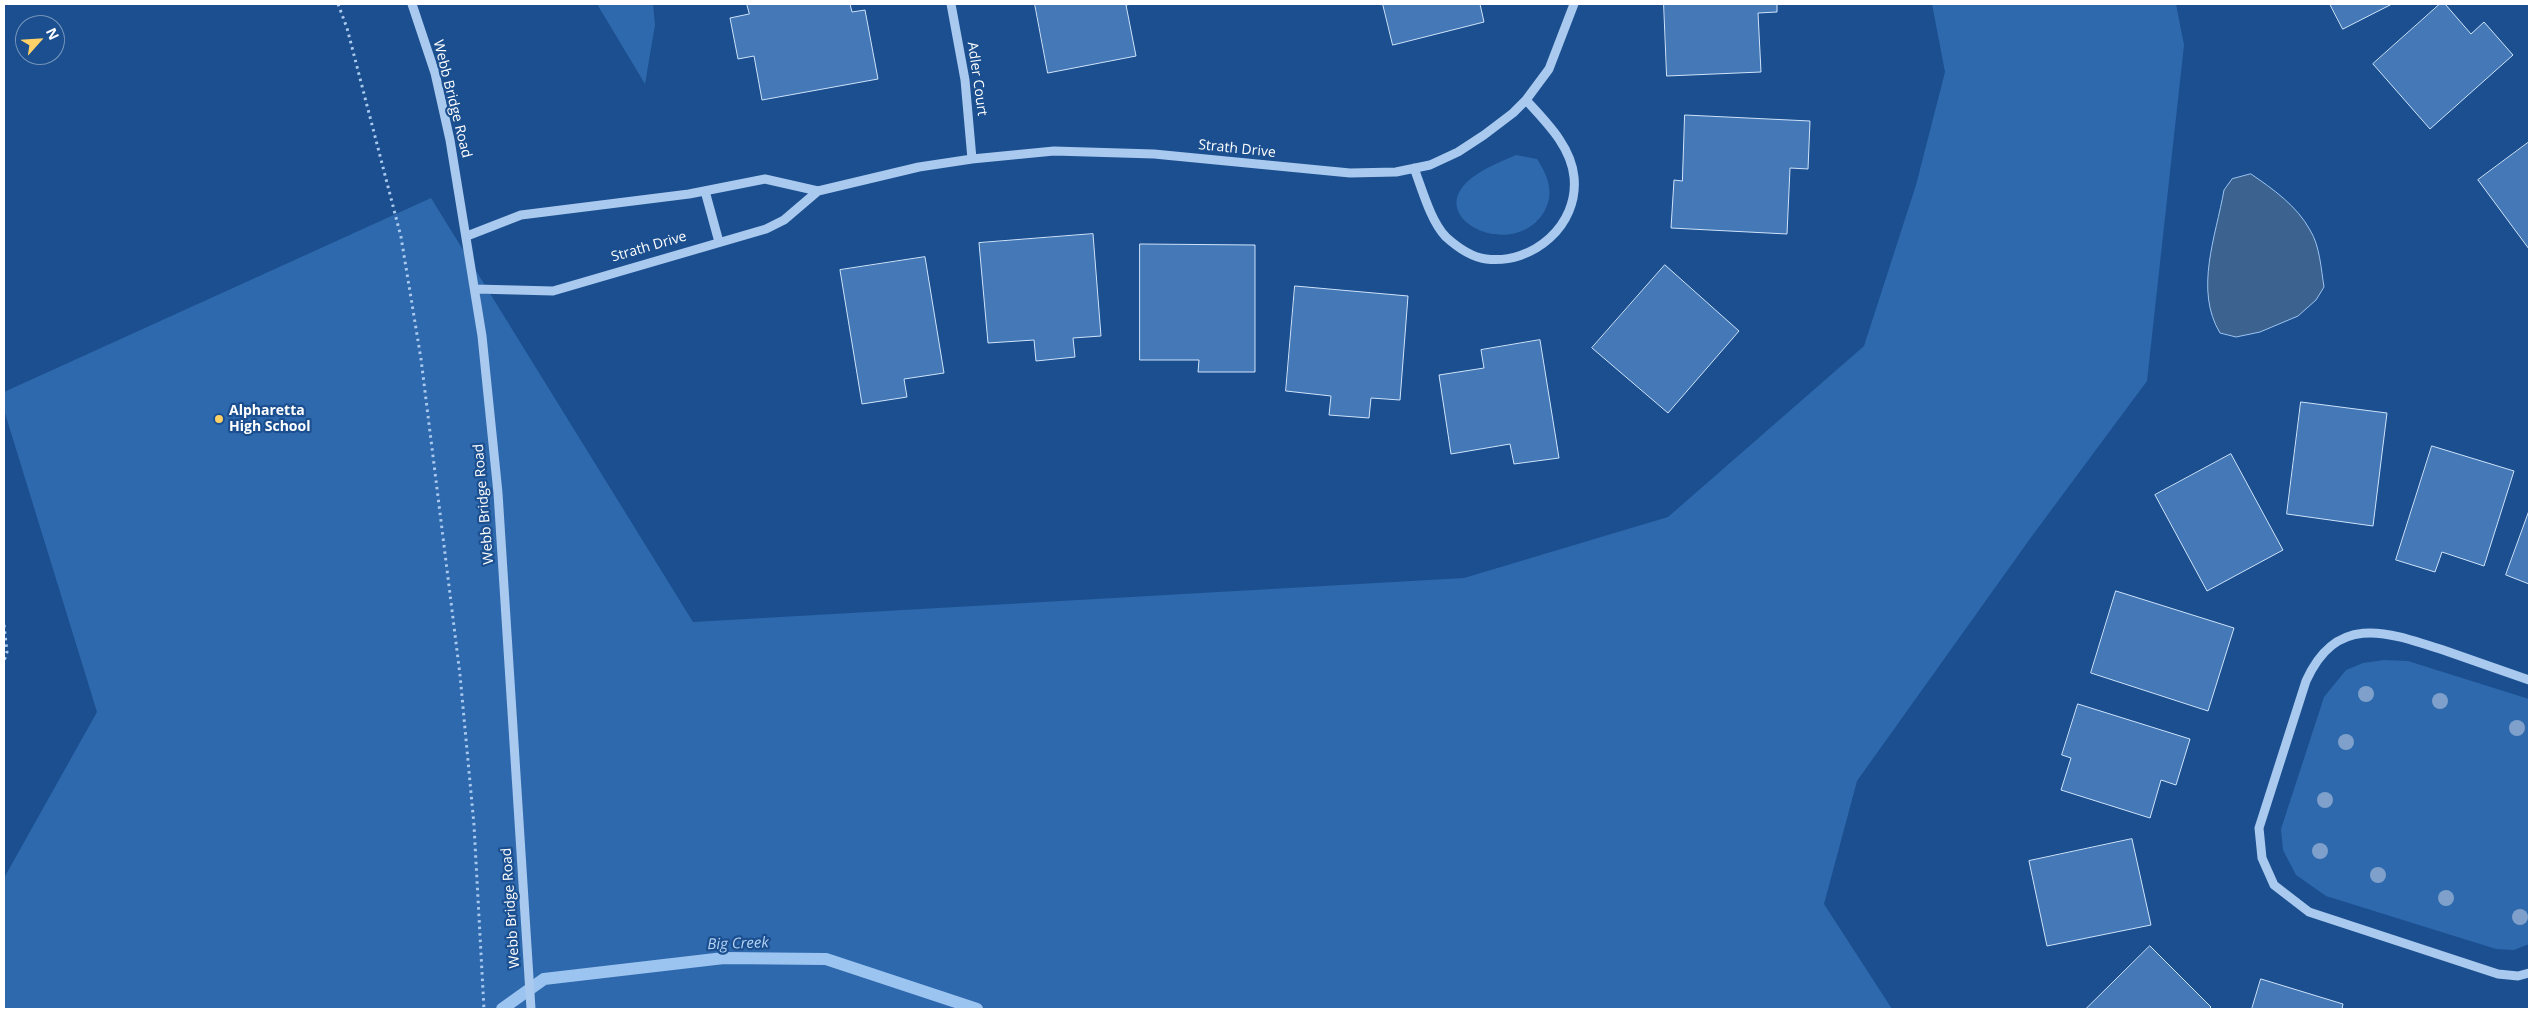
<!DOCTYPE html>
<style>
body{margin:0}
#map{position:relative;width:2533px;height:1013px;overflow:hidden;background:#1b4f8f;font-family:"Open Sans",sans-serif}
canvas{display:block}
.frame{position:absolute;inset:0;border:5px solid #fff;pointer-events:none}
.north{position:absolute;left:15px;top:15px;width:50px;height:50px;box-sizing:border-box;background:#1b4f8f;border:1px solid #7695bc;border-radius:50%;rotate:64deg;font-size:14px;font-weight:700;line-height:20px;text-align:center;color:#fff}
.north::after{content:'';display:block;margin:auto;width:18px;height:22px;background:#ffd166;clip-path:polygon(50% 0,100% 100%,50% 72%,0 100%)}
</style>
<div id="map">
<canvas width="2533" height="1013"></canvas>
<div class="frame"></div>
<div class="north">N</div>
</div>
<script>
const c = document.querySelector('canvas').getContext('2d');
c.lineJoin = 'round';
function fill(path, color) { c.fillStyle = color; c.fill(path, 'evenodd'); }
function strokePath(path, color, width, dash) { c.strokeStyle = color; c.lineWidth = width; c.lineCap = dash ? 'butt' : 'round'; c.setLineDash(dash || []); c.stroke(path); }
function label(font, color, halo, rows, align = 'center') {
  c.font = font + ' "Open Sans",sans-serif'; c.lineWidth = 4.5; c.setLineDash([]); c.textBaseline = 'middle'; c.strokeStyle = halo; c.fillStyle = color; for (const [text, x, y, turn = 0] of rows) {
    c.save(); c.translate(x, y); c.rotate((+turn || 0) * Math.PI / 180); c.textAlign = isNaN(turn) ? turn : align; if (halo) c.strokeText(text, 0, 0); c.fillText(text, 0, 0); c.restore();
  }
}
const green = new Path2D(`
 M 597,4 L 653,4 L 655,25 L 645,84 Z
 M 1932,4 L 2176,4 L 2184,45 L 2147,381 L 2032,536 L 1857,781 L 1824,904 L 1892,1009 L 4,1009 L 4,878 L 97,712 L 4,410 L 4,392 L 431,198 L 693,622 L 1464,578 L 1668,517 L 1864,346 L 1916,185 L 1945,72 Z
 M 1516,155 L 1537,159 C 1548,176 1555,193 1544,212 C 1514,261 1428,221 1466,183 C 1479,170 1500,162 1516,155 Z
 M 2384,660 L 2408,661 L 2529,699 L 2529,944 L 2514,950 L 2496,949 L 2326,896 L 2296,875 L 2283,850 L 2281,829 L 2324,697 L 2346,670 L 2363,663 Z`);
const water = new Path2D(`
 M 2251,174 C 2273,189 2297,206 2310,230 C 2320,246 2321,269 2324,287 L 2316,300 L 2298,316 L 2260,332 L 2236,337 L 2220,333 C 2194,290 2216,236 2224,190 L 2232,179 Z`);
const stream = new Path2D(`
 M 502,1009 L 544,979 L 724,958 L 826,959 L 977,1009`);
const building = new Path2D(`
 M 747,4 L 850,4 L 852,12 L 865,10 L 878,79 L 762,100 L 754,56 L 738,59 L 730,18 L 749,14 Z
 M 1035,4 L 1132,4 L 1126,5 L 1136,56 L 1048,73 Z
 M 1383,4 L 1480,4 L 1484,22 L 1393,45 Z
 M 1664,4 L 1777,4 L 1777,12 L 1758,13 L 1761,72 L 1667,76 Z
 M 2330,4 L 2392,4 L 2343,29 Z
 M 2440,4 L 2445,4 L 2471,34 L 2484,22 L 2513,55 L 2430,129 L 2373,64 Z
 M 1685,115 L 1810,121 L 1808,169 L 1790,168 L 1787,234 L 1671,228 L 1674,180 L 1682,181 Z
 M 2529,142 L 2529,249 L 2478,180 Z
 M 1093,234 L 1101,336 L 1073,338 L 1075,357 L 1036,361 L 1034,340 L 988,343 L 979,243 Z
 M 1140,244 L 1255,245 L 1255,372 L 1198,372 L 1199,360 L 1140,360 Z
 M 925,257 L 944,373 L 904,379 L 907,397 L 862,404 L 840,270 Z
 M 1665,265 L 1739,331 L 1668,413 L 1592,348 Z
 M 1295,286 L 1408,296 L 1400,400 L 1371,398 L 1369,418 L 1329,415 L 1331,396 L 1286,391 Z
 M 1540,340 L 1559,458 L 1514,464 L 1510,444 L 1451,454 L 1439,375 L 1484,368 L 1481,350 Z
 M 2301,402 L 2387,413 L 2373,526 L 2287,514 Z
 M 2432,446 L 2514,471 L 2484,566 L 2442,552 L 2435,572 L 2396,560 Z
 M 2231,454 L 2283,550 L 2207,591 L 2155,495 Z
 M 2529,511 L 2529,584 L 2506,575 Z
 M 2116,591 L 2234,628 L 2208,711 L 2091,673 Z
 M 2078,704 L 2190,739 L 2176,785 L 2161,780 L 2150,818 L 2061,790 L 2071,758 L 2062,755 Z
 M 2132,839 L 2151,925 L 2047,946 L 2029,861 Z
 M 2150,946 L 2211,1007 L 2209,1009 L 2086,1009 Z
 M 2261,979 L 2343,1004 L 2342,1009 L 2252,1009 Z`);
const path = new Path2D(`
 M 338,4 L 347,28 L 401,237 L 421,359 L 460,675 L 474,825 L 484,1009
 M 4,625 L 7,652 L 4,661`);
const minor = new Path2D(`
 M 412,4 L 435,73 L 450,140 L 482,336 L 498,493 L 531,1009
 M 951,4 L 965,80 L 972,159
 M 1414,168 C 1422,189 1431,222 1446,237 C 1457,247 1471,257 1486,259 C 1533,265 1579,225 1574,177 C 1571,146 1546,122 1526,100
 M 705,191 L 719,242
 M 467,236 L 521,215 L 689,194 L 765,179 L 818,191
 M 476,289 L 553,291 L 766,229 L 784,220 L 818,191 L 919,167 L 972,159 L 1054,151 L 1154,154 L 1350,173 L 1396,172 L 1430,165 L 1458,152 L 1484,135 L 1513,113 L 1526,100 L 1549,69 L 1574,4
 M 2529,680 C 2501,670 2474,661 2446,651 C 2388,632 2337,612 2306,681 L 2259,828 L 2262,858 L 2274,885 L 2309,912 L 2498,974 L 2518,976 L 2529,973`);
const trees = [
 [2366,694],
 [2440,701],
 [2517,728],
 [2346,742],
 [2325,800],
 [2320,851],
 [2378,875],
 [2446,898],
 [2520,917]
];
const markers = [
 [219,419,5,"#ffd166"]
];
const streetNames = [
 ["Adler Court",977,79,82],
 ["Webb Bridge Road",452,99,76],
 ["Strath Drive",1237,149,6],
 ["Strath Drive",649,247,-16],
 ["Webb Bridge Road",484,504,-95],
 ["Webb Bridge Road",511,908,-94]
];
const poiNames = [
 ["Alpharetta",229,411],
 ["High School",229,427]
];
const waterNames = [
 ["Big Creek",738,944,-2]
];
fill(green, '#2e69ad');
fill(water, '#3c6290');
strokePath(water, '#9cc4f0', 1);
strokePath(stream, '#9cc4f0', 12);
fill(building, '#4478b7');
strokePath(building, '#cfe3fa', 1);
strokePath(path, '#a9c9ee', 3, [2.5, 4]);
strokePath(minor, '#a9c9ee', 9);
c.fillStyle = '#7ea0ca';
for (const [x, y] of trees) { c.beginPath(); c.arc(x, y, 8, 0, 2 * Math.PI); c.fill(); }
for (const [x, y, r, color] of markers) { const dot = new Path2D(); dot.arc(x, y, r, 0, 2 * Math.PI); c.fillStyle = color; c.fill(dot); strokePath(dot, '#1b4f8f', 2); }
label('14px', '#fff', '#1b4f8f', streetNames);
label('bold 14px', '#fff', '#1b4f8f', poiNames, 'left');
label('italic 15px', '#b5d3f5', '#1b4f8f', waterNames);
</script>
